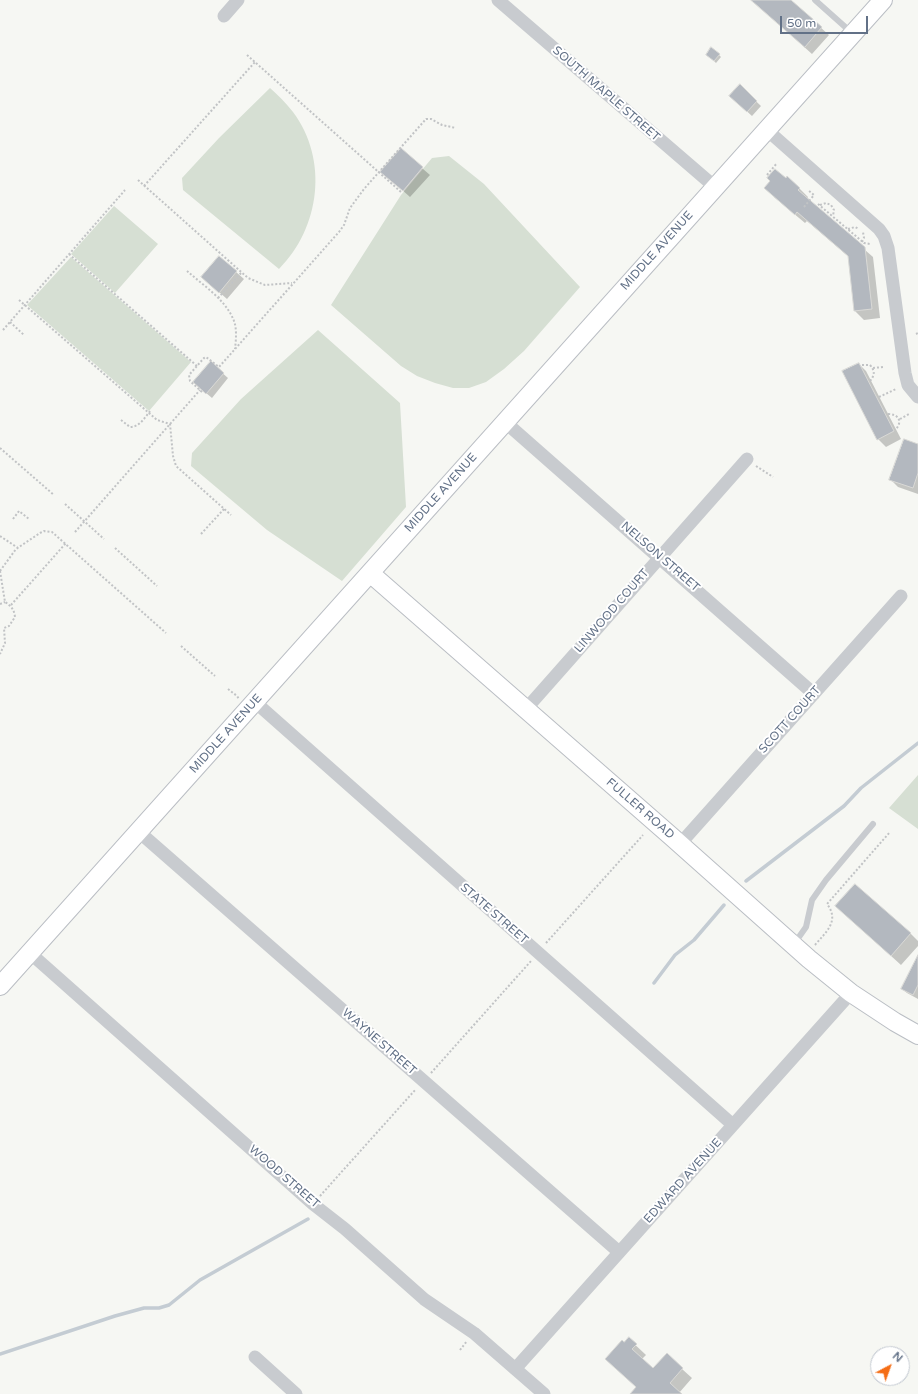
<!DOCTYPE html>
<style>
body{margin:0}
#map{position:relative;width:918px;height:1394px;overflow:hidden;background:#f6f7f3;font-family:"Varela Round",sans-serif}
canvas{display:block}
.north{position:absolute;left:870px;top:1346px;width:40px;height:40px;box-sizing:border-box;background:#fff;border:1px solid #c0c6cf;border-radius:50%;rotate:41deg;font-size:11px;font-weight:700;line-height:16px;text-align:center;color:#627187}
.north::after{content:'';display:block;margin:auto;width:14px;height:18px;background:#f56d15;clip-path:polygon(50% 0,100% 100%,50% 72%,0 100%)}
.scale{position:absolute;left:780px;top:16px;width:88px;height:18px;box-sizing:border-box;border:2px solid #627187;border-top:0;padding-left:5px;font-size:12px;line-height:14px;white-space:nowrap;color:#627187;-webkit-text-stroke:3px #fff;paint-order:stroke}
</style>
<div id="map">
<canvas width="918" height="1394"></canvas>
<div class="north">N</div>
<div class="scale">50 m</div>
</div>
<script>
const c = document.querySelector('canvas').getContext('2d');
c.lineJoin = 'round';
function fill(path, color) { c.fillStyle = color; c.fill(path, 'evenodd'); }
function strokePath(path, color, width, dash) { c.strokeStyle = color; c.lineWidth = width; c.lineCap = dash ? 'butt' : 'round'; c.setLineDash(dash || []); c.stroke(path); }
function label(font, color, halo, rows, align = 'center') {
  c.font = font + ' "Varela Round",sans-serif'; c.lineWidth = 4; c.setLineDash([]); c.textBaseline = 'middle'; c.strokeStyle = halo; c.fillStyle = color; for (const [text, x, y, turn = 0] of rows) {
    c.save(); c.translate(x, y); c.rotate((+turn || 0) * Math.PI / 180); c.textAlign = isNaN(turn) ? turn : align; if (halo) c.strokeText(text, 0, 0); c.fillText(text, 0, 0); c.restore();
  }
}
const green = new Path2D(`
 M 270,88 C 278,95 286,103 293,112 C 329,160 320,228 279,269 L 183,190 L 182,178 L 219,138 Z
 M 449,156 L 484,184 L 580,287 L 524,351 L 504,369 L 486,382 L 469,388 L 453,388 L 435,383 L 417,376 L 401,366 L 331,305 L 401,195 L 432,158 Z
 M 114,206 L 158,244 L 115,293 L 71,254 Z
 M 71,257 L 191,362 L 149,411 L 27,305 Z
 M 318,330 L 400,403 L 406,507 L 342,581 L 267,530 L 191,466 L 192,453 L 241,399 Z
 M 918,775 L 918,829 L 889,808 Z`);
const shadow = new Path2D(`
 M 761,0 L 790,0 L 829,35 L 812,54 L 764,11 Z
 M 707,54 L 719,55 L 721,57 L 716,63 Z
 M 740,86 L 761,106 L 752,116 L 730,96 Z
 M 401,150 L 430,175 L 410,197 L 382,172 Z
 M 799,188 L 808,197 L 807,199 L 873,257 L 880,318 L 864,320 L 855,311 L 849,257 L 807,221 L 805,223 L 774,197 Z
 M 219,257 L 244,279 L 227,299 L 210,284 Z
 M 211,363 L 228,378 L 212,398 L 199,387 Z
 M 859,364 L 866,371 L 901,439 L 886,447 L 878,439 L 844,372 Z
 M 918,445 L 918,494 L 898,487 L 890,479 Z
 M 836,906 L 910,933 L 918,941 L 918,946 L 901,965 Z
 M 918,957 L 918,999 L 907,993 L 902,989 Z
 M 629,1339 L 646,1355 L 642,1359 L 654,1370 L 682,1369 L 692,1378 L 679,1393 L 680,1394 L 631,1394 L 637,1387 L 624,1343 Z`);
const stream = new Path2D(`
 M 746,881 L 844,806 L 861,788 L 918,743
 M 654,983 L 675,955 L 694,940 L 724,905
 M 0,1354 L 115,1316 L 144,1308 L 159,1308 L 169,1305 L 200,1280 L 308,1219`);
const building = new Path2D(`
 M 751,0 L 791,0 L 822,27 L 805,47 Z
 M 711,47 L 720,54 L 714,61 L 706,55 Z
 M 740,84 L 757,101 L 747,112 L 729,96 Z
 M 401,148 L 423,167 L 403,191 L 380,172 Z
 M 775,169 L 786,178 L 787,176 L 800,188 L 798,190 L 865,247 L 872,309 L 854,311 L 848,256 L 797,212 L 795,215 L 764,188 L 770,181 L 767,178 Z
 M 219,256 L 237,271 L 219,293 L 201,277 Z
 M 211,361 L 224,373 L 206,394 L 193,382 Z
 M 859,363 L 894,431 L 877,440 L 842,371 Z
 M 904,439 L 918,444 L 918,473 L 913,488 L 889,480 Z
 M 855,884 L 911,933 L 891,956 L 835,906 Z
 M 918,955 L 918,985 L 913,995 L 901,989 Z
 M 629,1337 L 637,1344 L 632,1349 L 653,1368 L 667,1353 L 683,1368 L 670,1383 L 682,1394 L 630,1394 L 636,1387 L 605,1359 L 622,1340 L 624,1342 Z`);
const path = new Path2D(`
 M 247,55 L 401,192
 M 767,175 L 777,163
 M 138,180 L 248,278 L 265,285 L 292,283
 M 144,186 L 255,62
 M 818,204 L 864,243 L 870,244
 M 820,205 L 826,203 L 831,205 L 834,210 L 833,216
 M 804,207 L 814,195 L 808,190
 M 848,229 L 855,227 L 859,229
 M 862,242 L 864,238 L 863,232
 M 69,254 L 197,366
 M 187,271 C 204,286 226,300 234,321 C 237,329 236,340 235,349
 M 218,298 L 241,273
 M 19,300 L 157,420 L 170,424 L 173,456 L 176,466 L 231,515
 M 10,322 L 24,335
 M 3,330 L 125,190
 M 916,334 L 918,333
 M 862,365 L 870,365 C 875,371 875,375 870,381
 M 873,368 L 883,367
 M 202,392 L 190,381 L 189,375 L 204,358 L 206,357 L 219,367 L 339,232 L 344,225 L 350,208 L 364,189 L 426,119 L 431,119 L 442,125 L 456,128
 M 879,397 L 896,389
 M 888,414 C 898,414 903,421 896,429
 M 900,419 L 909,414
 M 121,420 L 130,427 C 140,427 145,417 151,410
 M 0,448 L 54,495
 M 756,466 L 773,477
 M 65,504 L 104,539
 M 13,519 L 19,511 L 29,519
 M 75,532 L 200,390
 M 201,534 L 224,509
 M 0,536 L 18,548
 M 115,548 L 157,586
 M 0,571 L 16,549 L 40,533 L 44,531 L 52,532 L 166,633
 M 0,571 L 5,602 C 11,606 14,609 15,617 L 9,626 L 4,628 L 5,643 L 0,654
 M 0,604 L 5,602
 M 11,605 L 66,543
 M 181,646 L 215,676
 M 228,689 L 237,696 L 239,699
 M 546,943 L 643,835
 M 815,945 C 826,932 840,921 827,904 L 890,832
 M 431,1073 L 531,961
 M 320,1196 L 416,1089
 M 460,1350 L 467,1341`);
const lane = new Path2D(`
 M 815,0 L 852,33
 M 794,944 L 806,927 L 812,900 L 826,880 L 873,824`);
const street = new Path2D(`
 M 498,0 L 715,187
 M 224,16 L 238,0
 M 767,130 L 879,229 L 884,236 L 888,248 L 905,373 L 908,385 L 918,397
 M 505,422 L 814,694
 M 255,702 L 733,1125
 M 526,709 L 747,459
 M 138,831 L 619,1252
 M 680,844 L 901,596
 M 30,953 L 313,1204 L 345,1229 L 424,1299 L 474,1333 L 544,1394
 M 255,1357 L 296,1394
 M 515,1369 L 851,993`);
const secondary = new Path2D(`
 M 370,573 L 672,837 L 809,959 L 851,993 L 895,1022 L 918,1035
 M 0,986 L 883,0`);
const streetNames = [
 ["SOUTH MAPLE STREET",606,94,41],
 ["MIDDLE AVENUE",657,251,-48],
 ["MIDDLE AVENUE",441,493,-48],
 ["NELSON STREET",660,557,41],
 ["LINWOOD COURT",612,611,-49],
 ["SCOTT COURT",790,720,-48],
 ["MIDDLE AVENUE",226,734,-48],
 ["FULLER ROAD",640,809,41],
 ["STATE STREET",494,914,41],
 ["WAYNE STREET",379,1042,41],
 ["WOOD STREET",284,1177,41],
 ["EDWARD AVENUE",683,1181,-48]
];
fill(green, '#d6dfd3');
fill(shadow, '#0003');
strokePath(stream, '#c4ccd3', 3.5);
fill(building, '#b3b8bf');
strokePath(building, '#d8d8d5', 1);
strokePath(secondary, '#babec4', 20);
strokePath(path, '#c1c3c5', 2, [2, 2]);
strokePath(lane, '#c8cbcf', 6);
strokePath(street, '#c8cbcf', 13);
strokePath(secondary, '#fff', 18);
label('12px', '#627187', '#fff', streetNames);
</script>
